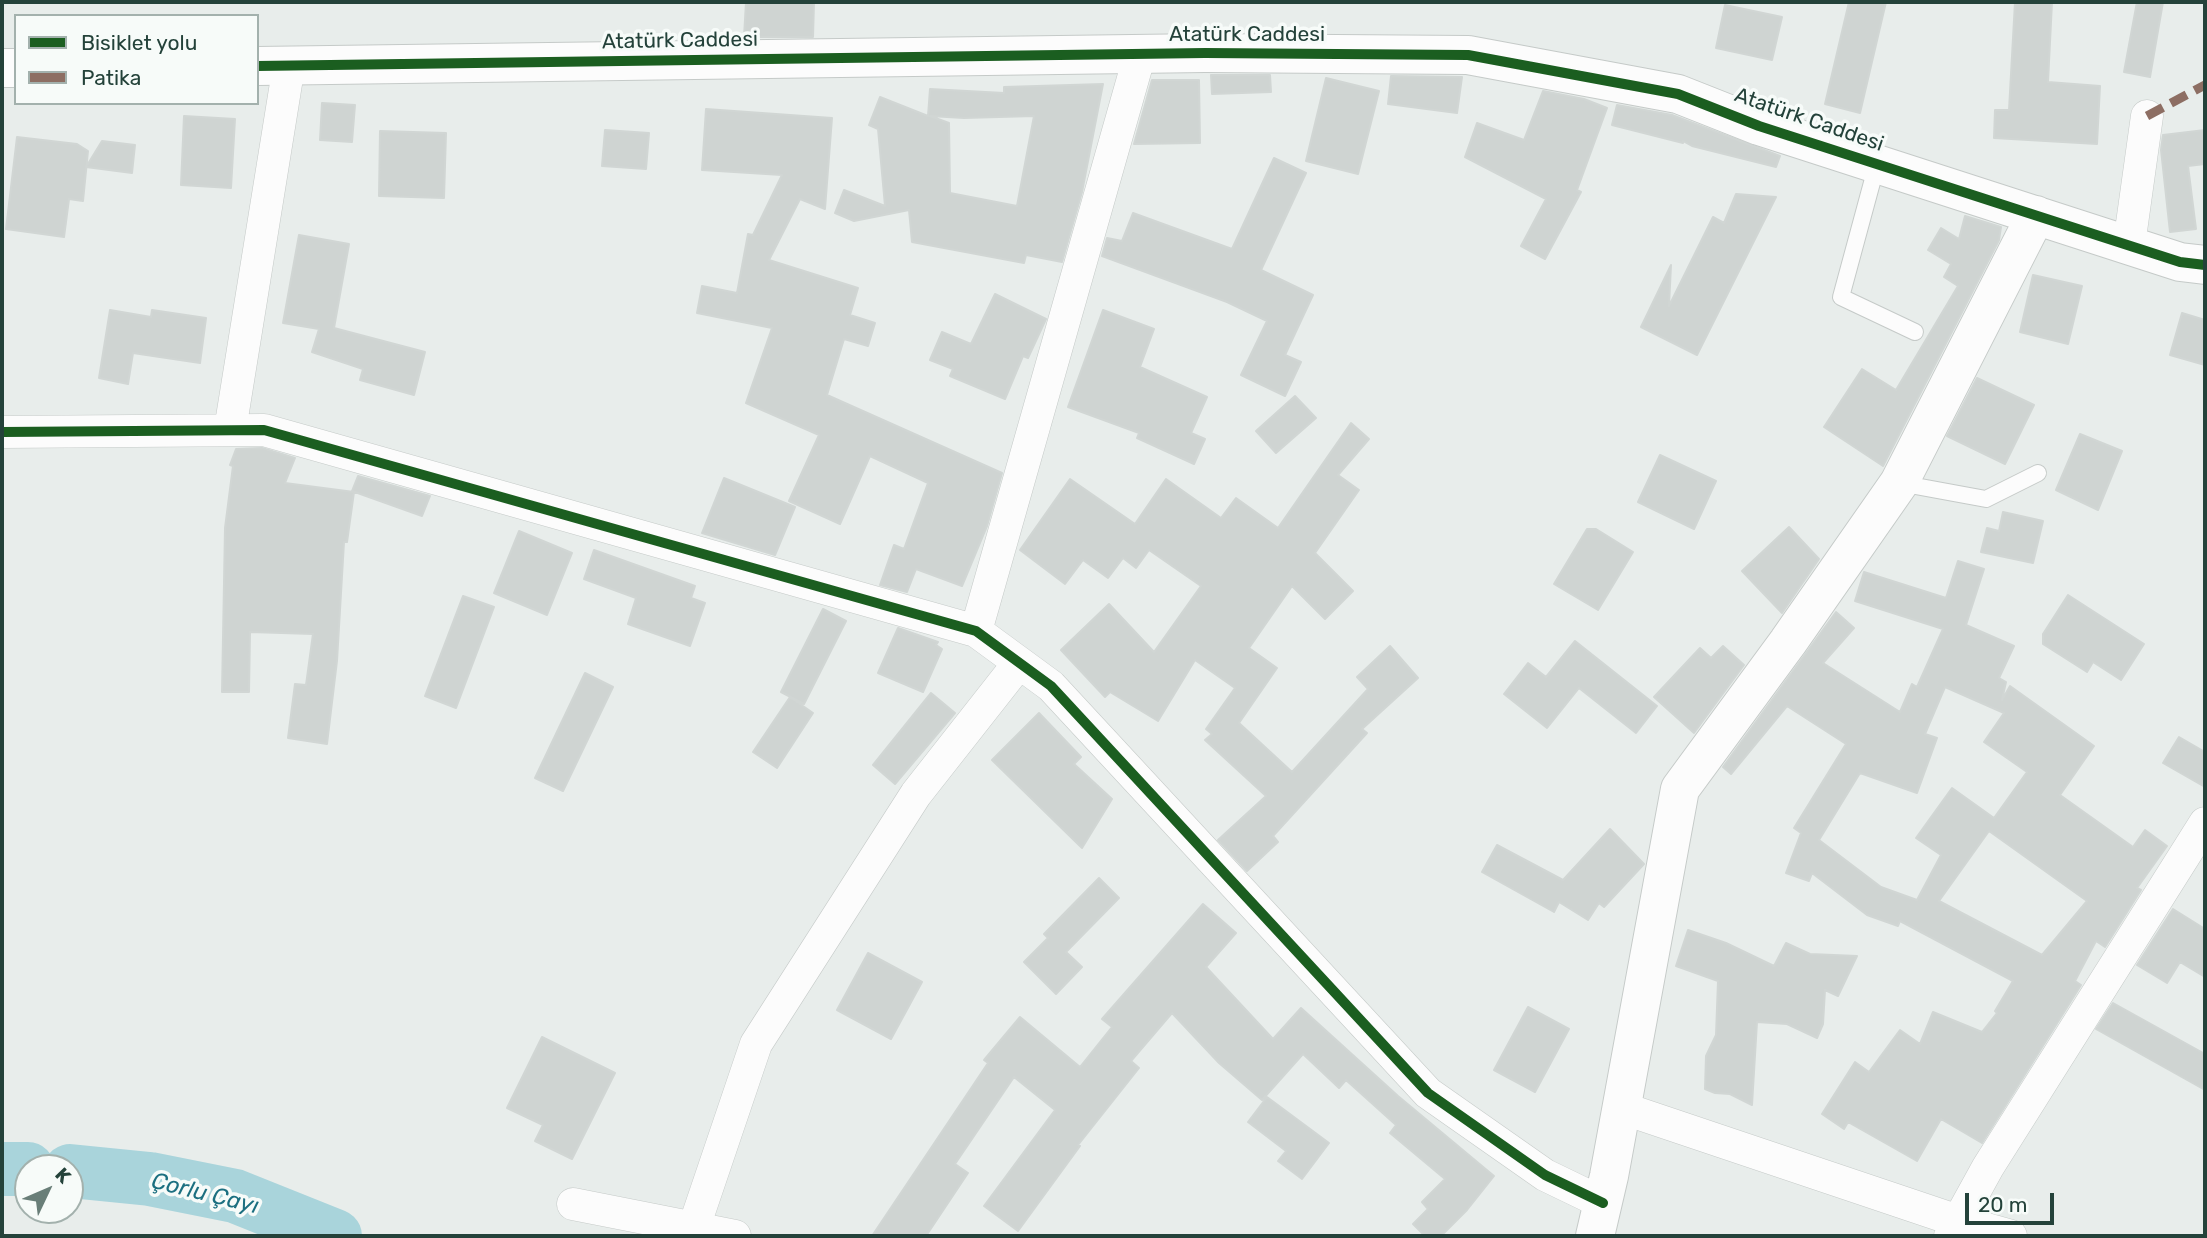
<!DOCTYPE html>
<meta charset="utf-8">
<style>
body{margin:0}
#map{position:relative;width:2207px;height:1238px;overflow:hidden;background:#e8edeb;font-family:Rubik,sans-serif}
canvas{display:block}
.frame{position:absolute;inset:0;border:4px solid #24423a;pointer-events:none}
.legend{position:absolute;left:14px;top:14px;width:245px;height:91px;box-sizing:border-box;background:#f7fbf9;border:2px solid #a3b1ad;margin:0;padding:9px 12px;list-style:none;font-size:21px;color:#24423a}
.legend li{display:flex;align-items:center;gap:14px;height:35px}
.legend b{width:35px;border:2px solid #a3b1ad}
.north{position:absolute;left:14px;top:1154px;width:70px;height:70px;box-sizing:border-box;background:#f7fbf9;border:2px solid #a3b1ad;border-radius:50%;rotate:46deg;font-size:19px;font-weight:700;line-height:28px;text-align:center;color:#24423a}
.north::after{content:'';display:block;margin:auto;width:24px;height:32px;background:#697e78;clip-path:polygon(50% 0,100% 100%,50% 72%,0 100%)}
.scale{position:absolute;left:1965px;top:1193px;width:89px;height:32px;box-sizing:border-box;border:4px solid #24423a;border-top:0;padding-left:9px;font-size:21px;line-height:24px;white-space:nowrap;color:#24423a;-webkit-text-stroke:5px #f7fbf9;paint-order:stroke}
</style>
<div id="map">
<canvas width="2207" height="1238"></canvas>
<div class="frame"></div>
<ul class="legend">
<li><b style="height:9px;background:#1b5e20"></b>Bisiklet yolu</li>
<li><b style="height:9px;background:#8d6e63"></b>Patika</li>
</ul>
<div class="north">K</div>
<div class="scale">20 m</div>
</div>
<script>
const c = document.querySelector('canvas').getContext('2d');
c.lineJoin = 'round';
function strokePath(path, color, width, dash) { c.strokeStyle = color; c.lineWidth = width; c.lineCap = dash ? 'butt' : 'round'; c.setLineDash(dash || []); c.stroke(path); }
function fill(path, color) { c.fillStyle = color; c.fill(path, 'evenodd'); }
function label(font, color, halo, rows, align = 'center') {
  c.font = font + ' Rubik,sans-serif'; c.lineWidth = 7; c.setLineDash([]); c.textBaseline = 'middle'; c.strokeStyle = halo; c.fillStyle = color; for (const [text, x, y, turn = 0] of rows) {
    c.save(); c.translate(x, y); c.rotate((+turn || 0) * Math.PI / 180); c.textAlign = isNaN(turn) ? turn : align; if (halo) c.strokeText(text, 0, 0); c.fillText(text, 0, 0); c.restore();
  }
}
const river = new Path2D(`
 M 2,1169 L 28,1169
 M 70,1171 L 150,1179 L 235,1196 L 335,1236`);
const building = new Path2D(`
 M 746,2 L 814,2 L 813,37 L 744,37 Z
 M 1849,2 L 1886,2 L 1860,113 L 1825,104 Z
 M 2015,2 L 2052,2 L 2048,82 L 2100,86 L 2097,144 L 1994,138 L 1995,110 L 2009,110 Z
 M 2137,2 L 2163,2 L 2150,77 L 2124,72 Z
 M 1725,5 L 1782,17 L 1772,60 L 1716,48 Z
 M 1211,75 L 1270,75 L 1271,92 L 1212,94 Z
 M 1391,76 L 1462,77 L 1457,113 L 1388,104 Z
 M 1326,78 L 1379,91 L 1358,174 L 1306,161 Z
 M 1152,80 L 1199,80 L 1200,143 L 1134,144 Z
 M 1103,84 L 1082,192 L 1062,262 L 1026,255 L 1024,263 L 912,242 L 909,210 L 854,221 L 835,213 L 844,190 L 885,206 L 878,129 L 869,125 L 880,97 L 928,116 L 930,89 L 1004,93 L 1004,87 ZM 930,116 L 964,118 L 1034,116 L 1017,206 L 950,193 L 949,123 Z
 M 1543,91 L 1584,99 L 1607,108 L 1577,190 L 1581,192 L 1545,259 L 1521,246 L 1546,199 L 1465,157 L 1477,123 L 1524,140 Z
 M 322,103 L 355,105 L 352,142 L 320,140 Z
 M 1617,105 L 1672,115 L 1780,156 L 1776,167 L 1692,146 L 1683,141 L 1683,143 L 1612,125 Z
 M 706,109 L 832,118 L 825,209 L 800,199 L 769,260 L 858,288 L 850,315 L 875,323 L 868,346 L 844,339 L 827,395 L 1002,473 L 987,526 L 962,586 L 916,569 L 907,592 L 880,585 L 894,545 L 904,549 L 928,483 L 870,456 L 840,524 L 789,501 L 819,435 L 746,403 L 772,328 L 697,313 L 702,286 L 737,293 L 748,234 L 753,235 L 782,175 L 702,170 Z
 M 184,116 L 235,119 L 231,188 L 181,185 Z
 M 605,130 L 649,133 L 646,169 L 602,166 Z
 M 2205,130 L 2205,164 L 2188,166 L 2196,229 L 2170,232 L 2161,150 L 2163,135 Z
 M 380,131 L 446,133 L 444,198 L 379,196 Z
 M 17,137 L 77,144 L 88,151 L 83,201 L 69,199 L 64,237 L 6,229 Z
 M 102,141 L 135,145 L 132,173 L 86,167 Z
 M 1274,158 L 1306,173 L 1261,270 L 1313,295 L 1285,355 L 1301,362 L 1285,396 L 1241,375 L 1267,321 L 1227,302 L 1102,256 L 1107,238 L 1122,241 L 1133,213 L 1232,249 Z
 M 1736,194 L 1776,197 L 1697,355 L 1641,327 L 1671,265 L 1669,306 L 1713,217 L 1724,223 Z
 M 1965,216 L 2001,227 L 1999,240 L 1883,466 L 1824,427 L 1862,369 L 1896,390 L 1958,286 L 1944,277 L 1951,264 L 1928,250 L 1941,228 L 1959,239 Z
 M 299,235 L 349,244 L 334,328 L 425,352 L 414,395 L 360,380 L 363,369 L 312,352 L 319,329 L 283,323 Z
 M 2033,275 L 2082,286 L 2068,344 L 2020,332 Z
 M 995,294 L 1046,319 L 1028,358 L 1023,356 L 1005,399 L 950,376 L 953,369 L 930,360 L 942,332 L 971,344 Z
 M 110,310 L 151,317 L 152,310 L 206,318 L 200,363 L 133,353 L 128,384 L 99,378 Z
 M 1103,310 L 1154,329 L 1140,367 L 1207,397 L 1191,433 L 1205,439 L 1194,464 L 1137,438 L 1139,433 L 1068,407 Z
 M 2182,313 L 2205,320 L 2205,365 L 2170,355 Z
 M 1977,378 L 2034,405 L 2005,464 L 1947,436 Z
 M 1295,396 L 1316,418 L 1276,453 L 1256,431 Z
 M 1351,423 L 1369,439 L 1338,475 L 1359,490 L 1315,553 L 1353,591 L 1325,619 L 1292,586 L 1249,648 L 1277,668 L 1239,723 L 1292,772 L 1368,689 L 1357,677 L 1390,646 L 1418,678 L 1362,729 L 1367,733 L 1273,836 L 1278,842 L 1247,871 L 1218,840 L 1266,796 L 1205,740 L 1212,734 L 1206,729 L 1235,688 L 1195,660 L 1158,721 L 1110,692 L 1105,697 L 1061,650 L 1109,604 L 1154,652 L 1201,586 L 1149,550 L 1136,568 L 1123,558 L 1108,578 L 1083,560 L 1065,584 L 1020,550 L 1070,479 L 1135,524 L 1166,479 L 1221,518 L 1236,498 L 1278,528 Z
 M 2080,434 L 2122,451 L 2098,510 L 2056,490 Z
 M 262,448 L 295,458 L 285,483 L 354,492 L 347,542 L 344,542 L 337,661 L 327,744 L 288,738 L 295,684 L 306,685 L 313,634 L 250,632 L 249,692 L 222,692 L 225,528 L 233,466 L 230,465 L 236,449 Z
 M 1660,455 L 1716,481 L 1694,529 L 1638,502 Z
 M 358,476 L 430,496 L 422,516 L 352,491 Z
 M 724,478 L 795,507 L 775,555 L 702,533 Z
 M 2003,512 L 2043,521 L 2033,563 L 1981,552 L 1987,528 L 1999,531 Z
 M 1789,527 L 1819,559 L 1782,613 L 1742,571 Z
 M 1587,529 L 1596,529 L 1633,552 L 1598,610 L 1554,584 Z
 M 519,531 L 572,553 L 547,615 L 494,593 Z
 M 594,550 L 695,586 L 691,598 L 705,603 L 690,646 L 628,624 L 636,598 L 584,579 Z
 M 1958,561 L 1984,569 L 1966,625 L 2014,646 L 1999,678 L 2006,682 L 2002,700 L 2010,686 L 2094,746 L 2060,795 L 2133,847 L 2145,830 L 2167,846 L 2137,888 L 2141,890 L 2105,947 L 2096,941 L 2075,981 L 2081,985 L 1982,1143 L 1941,1119 L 1917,1161 L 1848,1122 L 1844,1129 L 1822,1114 L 1855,1062 L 1869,1072 L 1900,1030 L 1920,1044 L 1933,1012 L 1982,1032 L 1997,1013 L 1995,1011 L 2013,981 L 1900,921 L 1898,926 L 1867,915 L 1812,873 L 1809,881 L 1786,873 L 1801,833 L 1794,828 L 1846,744 L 1787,706 L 1731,774 L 1723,767 L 1836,612 L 1854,628 L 1823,663 L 1900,712 L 1912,684 L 1917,687 L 1943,629 L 1855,601 L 1864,572 L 1946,598 ZM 1945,687 L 2004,713 L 1984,742 L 2027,772 L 1994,818 L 1952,788 L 1916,838 L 1941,855 L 1917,900 L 1881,887 L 1819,840 L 1860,773 L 1917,793 L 1937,738 L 1925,734 ZM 1989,831 L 2087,901 L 2042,955 L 1939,901 Z
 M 2068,595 L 2144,644 L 2121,680 L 2093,662 L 2087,672 L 2043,644 L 2043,634 Z
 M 463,596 L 494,607 L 456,708 L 425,696 Z
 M 823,609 L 846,621 L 804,704 L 781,692 Z
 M 898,628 L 938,642 L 936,645 L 942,649 L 923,692 L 878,673 Z
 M 1575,641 L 1657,706 L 1636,733 L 1579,688 L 1547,728 L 1504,694 L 1528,663 L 1546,677 Z
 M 1723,646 L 1744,665 L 1694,733 L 1654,697 L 1700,648 L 1711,658 Z
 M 585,673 L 613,687 L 563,791 L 535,778 Z
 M 931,693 L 955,713 L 895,784 L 873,765 Z
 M 790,697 L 813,713 L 777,768 L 753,752 Z
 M 1039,713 L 1081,757 L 1074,764 L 1112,799 L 1082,848 L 992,760 Z
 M 2179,737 L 2205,752 L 2205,787 L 2163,763 Z
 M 1610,829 L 1644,864 L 1604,907 L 1599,903 L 1588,920 L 1559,902 L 1554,912 L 1482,872 L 1497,845 L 1563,880 Z
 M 1099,878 L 1119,898 L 1066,952 L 1082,967 L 1056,994 L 1024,962 L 1048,938 L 1044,934 Z
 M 1203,904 L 1236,933 L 1206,967 L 1273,1039 L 1301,1008 L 1398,1096 L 1494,1176 L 1467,1210 L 1441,1236 L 1425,1236 L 1413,1224 L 1428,1209 L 1422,1202 L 1445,1179 L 1390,1133 L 1396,1125 L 1346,1080 L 1339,1088 L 1303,1054 L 1262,1100 L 1219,1063 L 1172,1013 L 1131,1061 L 1139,1068 L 1078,1145 L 1080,1146 L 1018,1231 L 984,1206 L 1055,1110 L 1014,1077 L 955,1164 L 968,1173 L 926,1236 L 872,1236 L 988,1063 L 984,1060 L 1020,1017 L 1080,1067 L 1112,1027 L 1102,1019 Z
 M 2173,909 L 2205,929 L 2205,977 L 2180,962 L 2167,983 L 2137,965 Z
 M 1688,930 L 1726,943 L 1774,966 L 1786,943 L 1810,954 L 1857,956 L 1838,996 L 1825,990 L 1823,1024 L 1817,1038 L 1787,1024 L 1757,1022 L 1752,1105 L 1730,1094 L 1715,1093 L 1705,1089 L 1706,1056 L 1716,1035 L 1718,981 L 1676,966 Z
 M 868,953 L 922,982 L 891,1039 L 837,1010 Z
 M 2113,1003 L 2205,1054 L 2205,1090 L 2096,1029 Z
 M 1528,1007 L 1569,1029 L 1535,1092 L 1494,1070 Z
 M 542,1037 L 615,1073 L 572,1159 L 535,1141 L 543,1125 L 507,1108 Z
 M 1267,1097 L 1329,1143 L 1302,1179 L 1278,1161 L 1286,1151 L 1248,1122 Z`);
const service = new Path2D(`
 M 1877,164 L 1841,297 L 1915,332
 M 1899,483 L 1986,499 L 2038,473`);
const minor = new Path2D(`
 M 2129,245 L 2147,116
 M 230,430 L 289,65
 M 2,432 L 264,430 L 976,631 L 1051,686 L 1428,1093 L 1545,1175 L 1603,1203
 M 976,631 L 1140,54
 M 1622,1108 L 1958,1221 L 2011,1236
 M 573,1204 L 735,1236
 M 694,1227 L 756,1044 L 916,794 L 1019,663
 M 1950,1236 L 1988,1167 L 2205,823`);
const tertiary = new Path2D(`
 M 257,66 L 1205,53 L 1468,55 L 1678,94 L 1759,126 L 2180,262 L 2205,265
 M 2,68 L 16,68
 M 1595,1236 L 1609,1176 L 1680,789 L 1788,642 L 1899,483 L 2036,215`);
const quiet = new Path2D(`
 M 2147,116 L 2205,85`);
const cycleway = new Path2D(`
 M 257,66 L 1205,53 L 1468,55 L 1678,94 L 1759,126 L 2180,262 L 2205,265
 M 2,432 L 264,430 L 976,631 L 1051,686 L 1428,1093 L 1545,1175 L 1603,1203`);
const streetNames = [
 ["Atatürk Caddesi",1247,35],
 ["Atatürk Caddesi",680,41,-1],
 ["Atatürk Caddesi",1809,120,19]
];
const waterNames = [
 ["Çorlu Çayı",205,1194,14]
];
strokePath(river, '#a9d4db', 54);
fill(building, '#cfd4d2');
strokePath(building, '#d1d6d4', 2);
strokePath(service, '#c5cac8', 18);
strokePath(minor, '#c5cac8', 33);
strokePath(tertiary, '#c5cac8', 40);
strokePath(service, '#fcfcfc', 16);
strokePath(minor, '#fcfcfc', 32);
strokePath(tertiary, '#fcfcfc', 38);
strokePath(quiet, '#8d6e63', 9, [18, 9]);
strokePath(cycleway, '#1b5e20', 10);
label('21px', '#24423a', '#f7fbf9', streetNames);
label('italic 23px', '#1c6f80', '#f7fbf9', waterNames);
</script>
